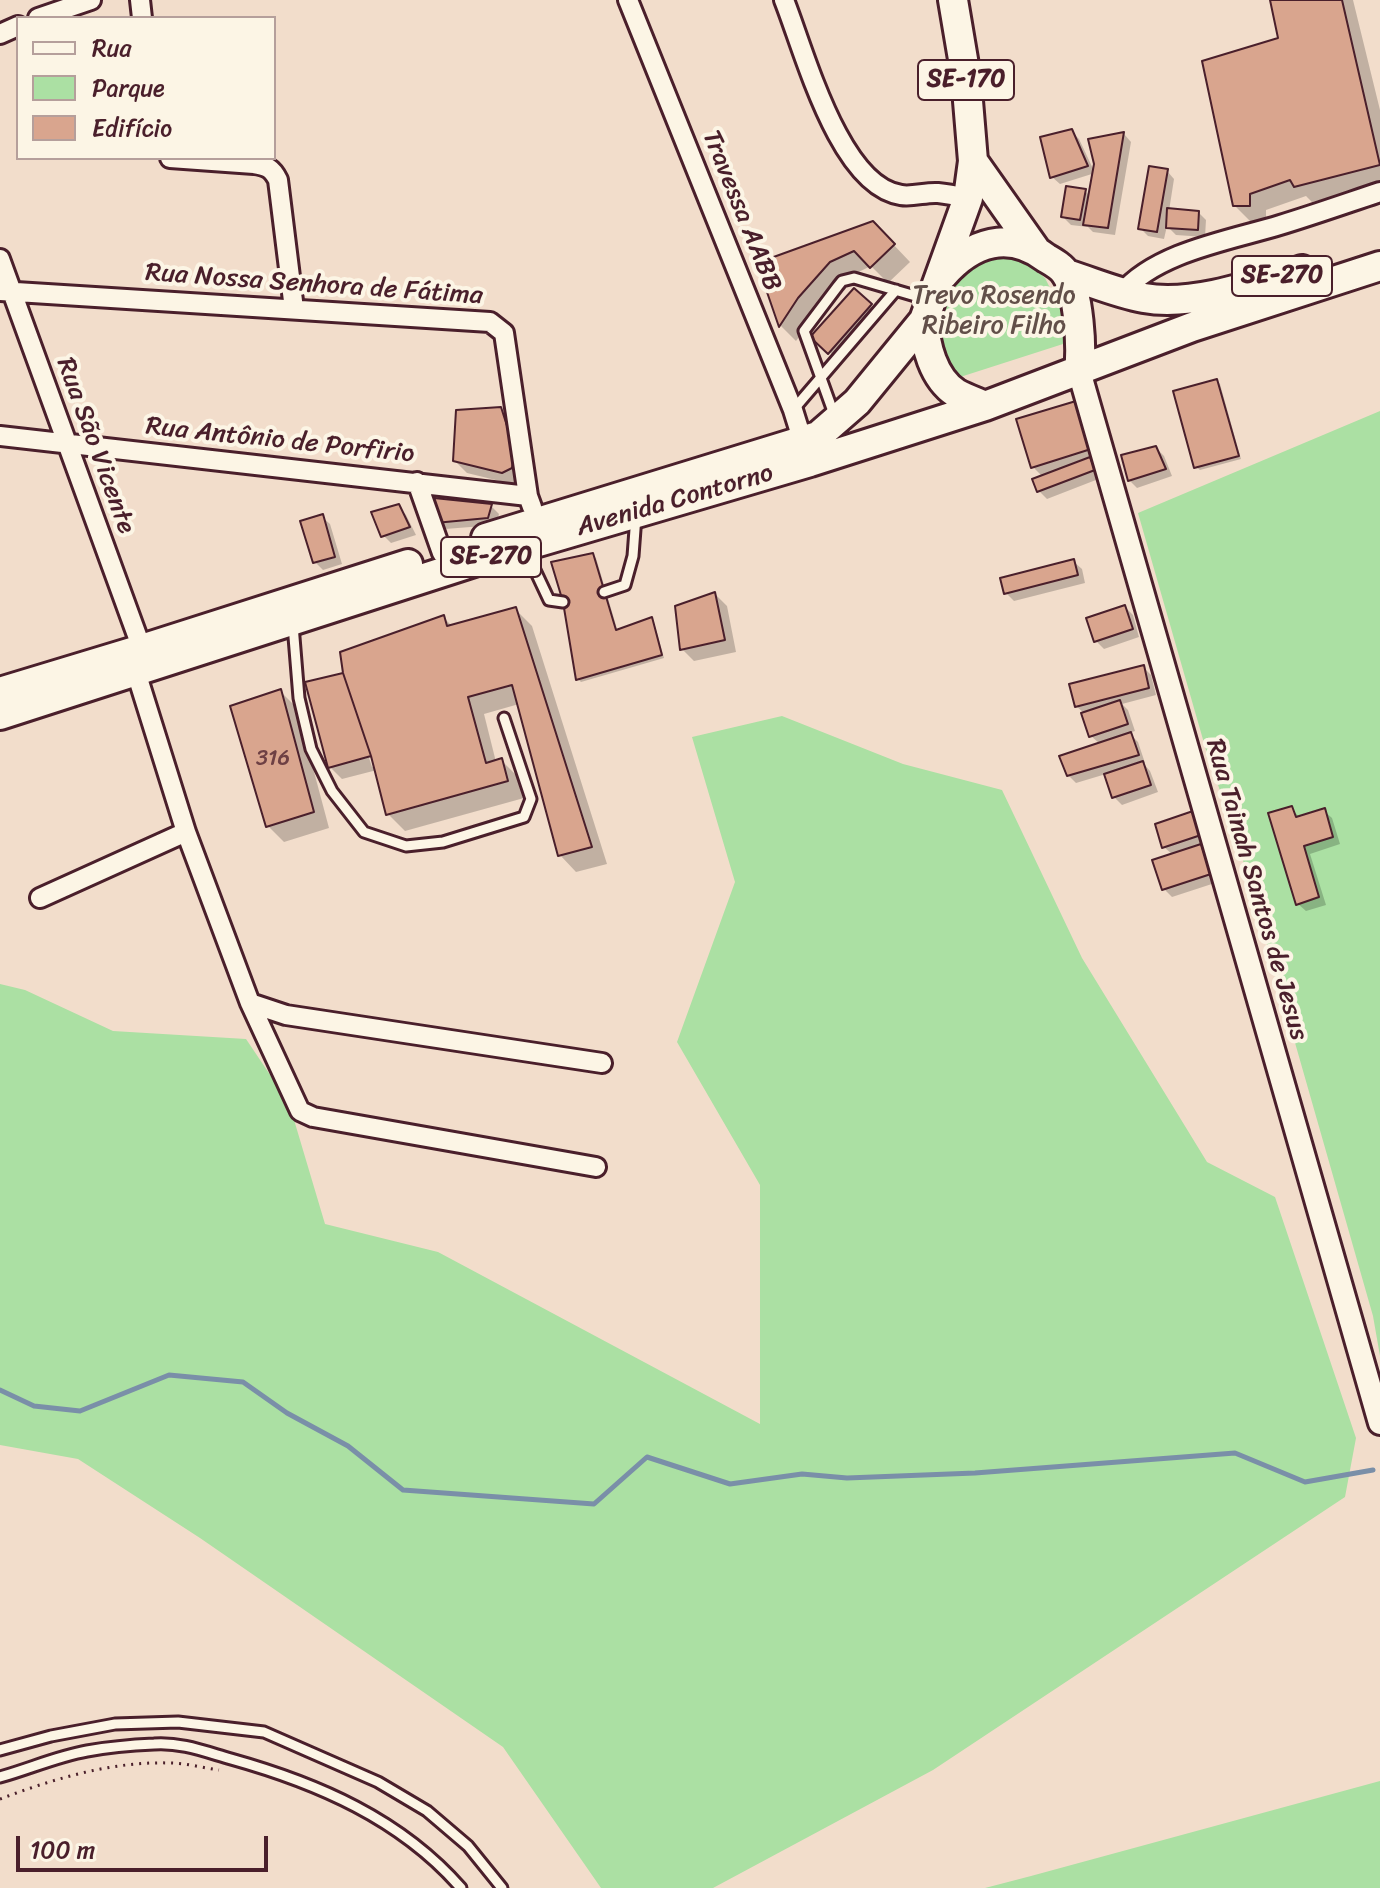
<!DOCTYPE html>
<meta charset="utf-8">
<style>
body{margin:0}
#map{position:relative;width:1380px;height:1888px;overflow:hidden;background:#f2ddcb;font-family:Sriracha,sans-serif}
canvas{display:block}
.legend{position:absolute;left:16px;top:16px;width:260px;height:144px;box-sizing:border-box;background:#fcf5e5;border:2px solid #b59f9b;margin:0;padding:10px 14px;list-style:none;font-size:24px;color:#4a1f2b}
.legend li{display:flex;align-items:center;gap:16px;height:40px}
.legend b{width:40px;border:2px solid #b59f9b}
.scale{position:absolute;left:16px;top:1836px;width:252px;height:36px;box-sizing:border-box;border:4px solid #4a1f2b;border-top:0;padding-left:10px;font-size:24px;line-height:28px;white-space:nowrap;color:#4a1f2b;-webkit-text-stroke:6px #fcf5e5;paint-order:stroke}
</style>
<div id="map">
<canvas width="1380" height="1888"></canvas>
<ul class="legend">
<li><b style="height:10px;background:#fcf5e5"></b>Rua</li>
<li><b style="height:22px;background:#abe0a3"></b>Parque</li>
<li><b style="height:22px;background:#d9a58e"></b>Edifício</li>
</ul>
<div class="scale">100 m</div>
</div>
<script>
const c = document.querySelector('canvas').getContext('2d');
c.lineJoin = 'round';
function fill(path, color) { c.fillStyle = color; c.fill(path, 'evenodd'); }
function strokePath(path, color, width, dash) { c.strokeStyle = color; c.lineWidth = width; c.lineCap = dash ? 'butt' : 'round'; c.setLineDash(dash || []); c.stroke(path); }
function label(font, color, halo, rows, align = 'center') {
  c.font = font + ' Sriracha,sans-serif'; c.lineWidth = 8; c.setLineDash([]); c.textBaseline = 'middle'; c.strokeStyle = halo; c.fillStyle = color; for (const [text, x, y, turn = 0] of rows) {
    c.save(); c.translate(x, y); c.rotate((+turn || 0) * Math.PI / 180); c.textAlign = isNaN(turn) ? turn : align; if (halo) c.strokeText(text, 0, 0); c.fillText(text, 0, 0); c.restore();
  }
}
const green = new Path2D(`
 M 999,255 L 1023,258 L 1045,278 L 1063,314 L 1063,344 L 954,379 L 937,345 L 937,323 L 956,273 L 978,260 Z
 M 1380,411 L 1380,1356 L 1373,1316 L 1238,843 L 1206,750 L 1138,513 Z
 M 782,716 L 903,764 L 1002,790 L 1082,958 L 1207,1162 L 1275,1197 L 1356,1438 L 1345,1497 L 933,1770 L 713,1888 L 601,1888 L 503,1747 L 200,1538 L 78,1459 L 0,1445 L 0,984 L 25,990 L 113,1031 L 246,1039 L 289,1103 L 325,1224 L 438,1252 L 760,1424 L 760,1185 L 677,1042 L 735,882 L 692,737 Z
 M 1380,1781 L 1380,1888 L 985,1888 L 1031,1876 Z`);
const shadow = new Path2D(`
 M 1272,0 L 1353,0 L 1380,110 L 1380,185 L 1312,202 L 1306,196 L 1266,210 L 1266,222 L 1251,222 L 1234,205 L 1281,39 Z
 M 1071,131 L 1079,139 L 1095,173 L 1124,134 L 1131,142 L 1115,235 L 1093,232 L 1088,227 L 1071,225 L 1063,217 L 1085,191 L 1090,196 L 1095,173 L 1060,184 L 1052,177 Z
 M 1167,171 L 1174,179 L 1169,211 L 1198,212 L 1206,220 L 1205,237 L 1176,235 L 1167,226 L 1164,239 L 1148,236 L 1140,228 Z
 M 873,223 L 910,262 L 888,283 L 871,266 L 846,278 L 815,315 L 796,341 L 781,326 L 760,264 Z
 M 854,290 L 874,309 L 833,355 L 812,337 Z
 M 1217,381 L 1220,384 L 1241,459 L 1200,470 L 1196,467 Z
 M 1076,403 L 1083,411 L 1098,457 L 1089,460 L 1097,467 L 1101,478 L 1047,499 L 1039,491 L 1043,477 L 1033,467 Z
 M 500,409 L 512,422 L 523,480 L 516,485 L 467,473 L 455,461 Z
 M 1156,448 L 1164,456 L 1172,476 L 1137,488 L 1129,480 Z
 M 491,506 L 499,514 L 496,525 L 445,529 L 437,522 Z
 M 399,507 L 406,515 L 416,535 L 391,543 L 383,535 Z
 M 322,517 L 330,524 L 342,564 L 323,570 L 315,562 Z
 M 592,555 L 596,558 L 618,632 L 651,619 L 654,622 L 664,658 L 581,682 L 578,679 Z
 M 1074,562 L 1082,569 L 1085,583 L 1014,601 L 1006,593 Z
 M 715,594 L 727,606 L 736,652 L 694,661 L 682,649 Z
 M 1125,607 L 1133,615 L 1139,637 L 1104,649 L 1096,641 Z
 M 515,609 L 532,626 L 607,864 L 576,872 L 560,855 L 519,704 L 484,714 L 496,762 L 502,761 L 518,777 L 524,798 L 405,831 L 388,814 L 377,770 L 342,779 L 330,767 L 345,675 L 444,618 L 453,627 ZM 346,687 L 376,765 L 372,767 Z
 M 1143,667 L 1151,675 L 1156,695 L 1122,704 L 1128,710 L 1135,731 L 1129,733 L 1138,742 L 1145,763 L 1143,763 L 1150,771 L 1158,792 L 1122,805 L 1114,797 L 1106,774 L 1076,783 L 1068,775 L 1100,744 L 1091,736 L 1084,713 L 1076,706 Z
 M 280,691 L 297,708 L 329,828 L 284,842 L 268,826 Z
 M 1291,808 L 1300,818 L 1324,811 L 1332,818 L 1340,844 L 1310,854 L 1326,905 L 1306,911 L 1298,904 Z
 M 1193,813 L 1201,821 L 1208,842 L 1200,845 L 1209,854 L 1218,882 L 1172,897 L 1164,889 L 1173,855 L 1164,847 Z`);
const stream = new Path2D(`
 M 0,1390 L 34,1406 L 80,1411 L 169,1375 L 243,1382 L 287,1413 L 348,1446 L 403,1490 L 594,1504 L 647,1457 L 730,1484 L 802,1474 L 847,1478 L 975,1473 L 1235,1453 L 1305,1482 L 1373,1470`);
const building = new Path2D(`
 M 1270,0 L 1342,0 L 1380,165 L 1294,187 L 1290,180 L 1250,194 L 1250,206 L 1233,206 L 1202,61 L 1278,38 Z
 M 1072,129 L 1088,166 L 1050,178 L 1040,137 Z
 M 1124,132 L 1108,228 L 1083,225 L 1094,164 L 1088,139 Z
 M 1149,166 L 1168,169 L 1157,232 L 1138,229 Z
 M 1066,186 L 1086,189 L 1080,220 L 1061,217 Z
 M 1167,208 L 1199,211 L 1198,230 L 1166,228 Z
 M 873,221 L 895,244 L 870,268 L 854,251 L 830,262 L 798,298 L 779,327 L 757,263 Z
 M 854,288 L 872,304 L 828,354 L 810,337 Z
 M 1217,379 L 1239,456 L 1194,468 L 1173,391 Z
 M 1076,401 L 1091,449 L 1031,468 L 1016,419 Z
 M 501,407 L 515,451 L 512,468 L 502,473 L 453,461 L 456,410 Z
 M 1156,446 L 1166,469 L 1128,481 L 1121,455 Z
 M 1090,457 L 1095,470 L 1037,492 L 1032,479 Z
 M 434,498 L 492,504 L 488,518 L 435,523 Z
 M 399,504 L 410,527 L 381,537 L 371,512 Z
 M 323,514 L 335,557 L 313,563 L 300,521 Z
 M 593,553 L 616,630 L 652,617 L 662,655 L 576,680 L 563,602 L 551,562 Z
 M 1074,559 L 1078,575 L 1004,594 L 1000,578 Z
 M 715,592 L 725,640 L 680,650 L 675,606 Z
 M 1125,605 L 1133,629 L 1094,642 L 1086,618 Z
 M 516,607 L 592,847 L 558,856 L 512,685 L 468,697 L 486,763 L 502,758 L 508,781 L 386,815 L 371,756 L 343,673 L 340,652 L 444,615 L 447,626 Z
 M 1144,665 L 1149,688 L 1075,707 L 1069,684 Z
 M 343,673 L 371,756 L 328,768 L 305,682 Z
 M 281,689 L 314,812 L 266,827 L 230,706 Z
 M 1120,700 L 1128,724 L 1089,737 L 1081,713 Z
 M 1131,732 L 1139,755 L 1067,776 L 1059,756 Z
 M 1143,761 L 1151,785 L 1112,798 L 1104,774 Z
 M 1292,806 L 1296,817 L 1325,808 L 1333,837 L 1304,846 L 1319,897 L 1296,905 L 1268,813 Z
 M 1193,811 L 1201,835 L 1162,848 L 1155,824 Z
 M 1201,844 L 1211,874 L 1162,890 L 1152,860 Z`);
const path = new Path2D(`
 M 0,1799 C 53,1779 112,1761 170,1763 C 186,1763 203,1768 219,1770`);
const service = new Path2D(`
 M 793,410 L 896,290
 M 835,417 L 804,331 L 838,286 L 842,281 L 854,278 L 929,300
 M 525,549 L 549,600 L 563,602
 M 604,592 L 625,585 L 633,556 L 636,516
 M 293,625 L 299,698 L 311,749 L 332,791 L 364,832 L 406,846 L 443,842 L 524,817 L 531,799 L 504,718
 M 0,1750 L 51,1736 L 115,1724 L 178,1722 L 264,1732 L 378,1782 L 427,1811 L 468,1846 L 502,1888
 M 0,1777 C 29,1769 58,1756 87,1751 C 109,1747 132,1745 154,1744 C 181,1742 206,1752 231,1759 C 317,1783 401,1819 461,1888`);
const minor = new Path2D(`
 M 140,0 L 142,18
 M 628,0 L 793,410 L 803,442
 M 784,0 C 804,50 839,186 901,195 C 913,197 926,192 938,193 C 948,194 958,196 968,198
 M 38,18 L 91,0
 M 0,34 L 18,26
 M 170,158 L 254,164 C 267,166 272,168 278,180 L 294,309
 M 0,259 L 142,649
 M 0,291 L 490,322 L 504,333 L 528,496
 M 1122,293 C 1156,252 1231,240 1280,225 C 1313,215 1347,203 1380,192
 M 0,436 L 528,496 L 532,507
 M 417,482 L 442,553
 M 136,672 L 186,832 L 250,1003 L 300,1111 L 313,1117 L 596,1167
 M 40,898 L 186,832
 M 250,1003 L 286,1015 L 602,1063`);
const tertiary = new Path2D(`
 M 1079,371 L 1380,1423`);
const primary = new Path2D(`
 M 973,161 L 1035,249
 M 1066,274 C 1092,282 1117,293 1144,298 C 1192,307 1256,284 1302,270
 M 943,275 C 972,242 1009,230 1046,258 C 1053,262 1062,267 1066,274 C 1079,293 1082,348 1079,371
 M 924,320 C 925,345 933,378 956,393 C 965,398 976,402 985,406
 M 486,538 L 818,436 L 857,402 L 924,320 L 968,198 L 973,161 L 966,77 L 953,0
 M 0,692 L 142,649 L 408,564
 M 0,715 L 511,550 L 810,462 L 985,406 L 1192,327 L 1380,266`);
const numberNames = [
 ["316",273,759]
];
const shields = [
 [966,80,96],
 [1282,276,100],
 [491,557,100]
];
const shieldNames = [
 ["SE-170",966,80],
 ["SE-270",1282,276],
 ["SE-270",491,557]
];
const streetNames = [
 ["Travessa AABB",741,211,68],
 ["Rua Nossa Senhora de Fátima",314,285,4],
 ["Rua Antônio de Porfirio",280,441,6],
 ["Rua São Vicente",95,446,70],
 ["Avenida Contorno",675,501,-16],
 ["Rua Tainah Santos de Jesus",1256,890,74]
];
const parkNames = [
 ["Trevo Rosendo",994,296],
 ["Ribeiro Filho",994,326]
];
fill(green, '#abe0a3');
fill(shadow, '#0003');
strokePath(stream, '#7a8fa8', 5);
fill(building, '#d9a58e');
strokePath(building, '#4a1f2b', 2);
strokePath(service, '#4a1f2b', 15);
strokePath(minor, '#4a1f2b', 24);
strokePath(tertiary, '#4a1f2b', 28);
strokePath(primary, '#4a1f2b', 34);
strokePath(path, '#4a1f2b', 3, [2, 6]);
strokePath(service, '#fcf5e5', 9);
strokePath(minor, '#fcf5e5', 18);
strokePath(tertiary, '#fcf5e5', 22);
strokePath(primary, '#fcf5e5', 28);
label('22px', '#6e4044', null, numberNames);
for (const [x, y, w] of shields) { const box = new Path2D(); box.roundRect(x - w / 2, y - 20, w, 40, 6); c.fillStyle = '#fcf5e5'; c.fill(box); strokePath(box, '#4a1f2b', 2); }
label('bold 24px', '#4a1f2b', null, shieldNames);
label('26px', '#4a1f2b', '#fcf5e5', streetNames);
label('26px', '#624f49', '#fcf5e5', parkNames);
</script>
